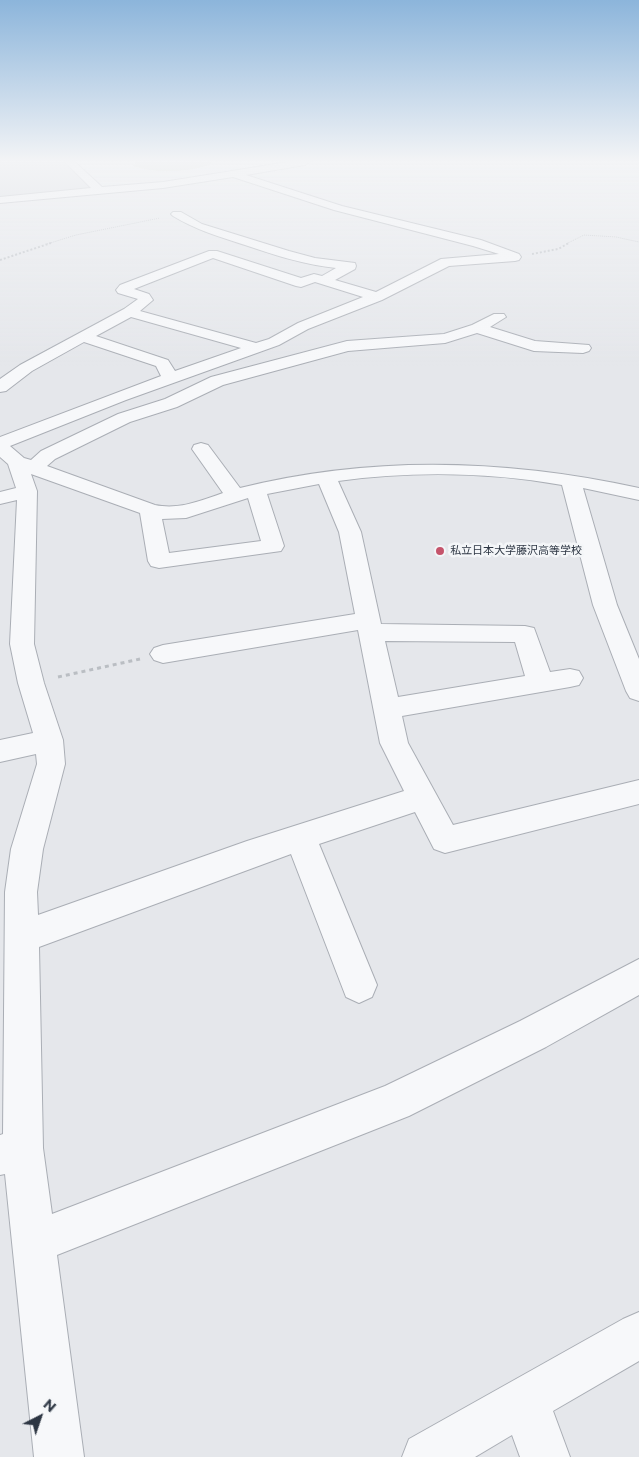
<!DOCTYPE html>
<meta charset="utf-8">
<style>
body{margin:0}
#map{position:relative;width:639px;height:1457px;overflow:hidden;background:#e5e7eb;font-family:Montserrat,sans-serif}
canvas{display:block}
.north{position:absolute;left:15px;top:1392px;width:50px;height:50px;-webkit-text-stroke:4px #f4f6f8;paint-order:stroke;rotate:41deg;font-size:14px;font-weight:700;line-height:20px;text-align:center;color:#2d3643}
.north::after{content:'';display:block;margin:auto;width:18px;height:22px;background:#2d3643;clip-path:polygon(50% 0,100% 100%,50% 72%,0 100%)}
</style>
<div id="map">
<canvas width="639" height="1457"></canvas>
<div class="north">N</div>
</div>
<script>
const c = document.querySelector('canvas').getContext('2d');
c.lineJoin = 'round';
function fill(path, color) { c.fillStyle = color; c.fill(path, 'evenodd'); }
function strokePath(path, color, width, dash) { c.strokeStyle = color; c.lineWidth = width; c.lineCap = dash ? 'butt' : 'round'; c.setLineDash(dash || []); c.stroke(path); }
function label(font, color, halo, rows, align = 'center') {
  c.font = font + ' Montserrat,"Noto Sans JP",sans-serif'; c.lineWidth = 5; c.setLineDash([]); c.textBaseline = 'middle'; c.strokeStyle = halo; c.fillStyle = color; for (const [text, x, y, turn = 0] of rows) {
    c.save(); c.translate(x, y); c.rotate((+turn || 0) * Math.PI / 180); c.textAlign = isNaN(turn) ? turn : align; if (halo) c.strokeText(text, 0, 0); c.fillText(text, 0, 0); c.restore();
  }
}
const built = new Path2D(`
 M 0,162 L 67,162 L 96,190 L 0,198 Z`);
const green = new Path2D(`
 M 136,162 L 212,162 L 210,165 C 184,173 158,174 133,166 Z`);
const pathFar2 = new Path2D(`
 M 47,244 L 76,235 L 160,218
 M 566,244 L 584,235 L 616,237 L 639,242`);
const pathFar1 = new Path2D(`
 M 532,254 L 558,249 L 569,243
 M 0,260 L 51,243`);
const path = new Path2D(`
 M 58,677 L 140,659`);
const minor = new Path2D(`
 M 65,162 L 75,162 L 102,187 L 163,182 L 288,162 L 310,162 L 305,165 L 246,175 L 342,206 L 481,240 L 519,254 L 521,257 L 519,260 L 515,261 L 449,266 L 382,300 L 308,329 L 279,345 L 126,400 L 10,446 L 24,458 L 31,460 L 41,451 L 118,414 L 165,399 L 211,377 L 347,341 L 444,334 L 472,325 L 494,314 L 504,314 L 506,317 L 490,327 L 535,341 L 589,345 L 591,348 L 589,351 L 583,353 L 534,351 L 477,333 L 445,343 L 348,351 L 223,385 L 177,407 L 130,422 L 55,459 L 47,466 L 155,505 C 179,510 200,501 223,493 L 192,449 L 194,445 L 201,443 L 208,445 L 240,488 C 372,455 506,459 639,488 L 639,500 L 583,488 L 617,605 L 639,659 L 639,701 L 630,698 L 626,691 L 593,605 L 562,485 C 489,472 411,471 338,481 L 361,532 L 381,624 L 525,626 L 534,628 L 550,672 L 570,669 L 579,671 L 583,678 L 579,685 L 570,687 L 402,716 L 408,743 L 453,825 L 639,780 L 639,804 L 445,853 L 434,849 L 415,812 L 319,844 L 377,985 L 372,997 L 359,1003 L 346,997 L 291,854 L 39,947 L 43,1148 L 52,1214 L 385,1086 L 520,1021 L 639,959 L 639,995 L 546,1047 L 409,1116 L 57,1255 L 84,1457 L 34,1457 L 5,1174 L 0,1175 L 0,1135 L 3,1134 L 5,892 L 11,849 L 37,764 L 36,754 L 0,762 L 0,740 L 33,733 L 18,683 L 10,644 L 17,500 L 0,504 L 0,492 L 16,488 L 8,464 L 0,457 L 0,437 L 161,376 L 156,366 L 84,342 L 32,371 L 6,391 L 0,392 L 0,379 L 20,365 L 124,309 L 138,299 L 118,293 L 116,290 L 120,285 L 209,251 L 217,251 L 301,278 L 314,274 L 322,276 L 336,268 C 305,265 275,255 245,245 C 220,237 196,230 173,216 L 171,214 L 173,212 L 181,212 L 202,224 L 289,251 L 315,258 L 355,263 L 356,266 L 355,269 L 335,280 L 376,292 L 441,259 L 499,254 L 473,246 L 334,210 L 233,177 L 163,188 L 0,203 L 0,197 L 91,188 ZM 213,258 L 296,286 L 301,287 L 315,282 L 363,297 L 298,323 L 269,339 L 256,343 L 140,311 L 153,300 L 149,294 L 134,289 ZM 131,317 L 241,348 L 175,371 L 168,360 L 96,336 ZM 31,474 L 140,513 L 148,561 L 151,566 L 159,568 L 281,551 L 284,546 L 267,494 L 319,484 L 339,532 L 355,614 L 163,645 L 154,648 L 150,654 L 154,660 L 163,663 L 358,630 L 380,743 L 404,791 L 247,841 L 38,915 L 37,892 L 43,849 L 65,764 L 63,740 L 44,683 L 34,644 L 37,491 ZM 248,498 L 261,541 L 169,553 L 162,519 L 186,518 ZM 385,641 L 515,642 L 525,676 L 398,697 Z
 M 639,1312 L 639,1361 L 553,1411 L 570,1457 L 520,1457 L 512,1435 L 475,1457 L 402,1457 L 409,1439 L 623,1319 Z`);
const markers = [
 [440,551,5,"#c5546b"]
];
const farPoinames = [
 ["私立日本大学藤沢高等学校",450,551]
];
fill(built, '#d3d7dd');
fill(green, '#cbd4c6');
strokePath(minor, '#aaaeb5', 2);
strokePath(pathFar2, '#babec3', 1, [1, 1]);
strokePath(pathFar1, '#babec3', 2, [2, 2]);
strokePath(path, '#babec3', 3, [4, 4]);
fill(minor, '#f7f8fa');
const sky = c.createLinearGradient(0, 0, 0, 366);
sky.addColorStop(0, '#8cb5db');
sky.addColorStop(0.44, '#f3f4f6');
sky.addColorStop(1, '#f3f4f600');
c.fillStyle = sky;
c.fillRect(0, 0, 639, 366);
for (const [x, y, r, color] of markers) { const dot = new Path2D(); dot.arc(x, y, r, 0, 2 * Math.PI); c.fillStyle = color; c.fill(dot); strokePath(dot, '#f4f6f8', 2); }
label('11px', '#2d3643', '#f4f6f8', farPoinames, 'left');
</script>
